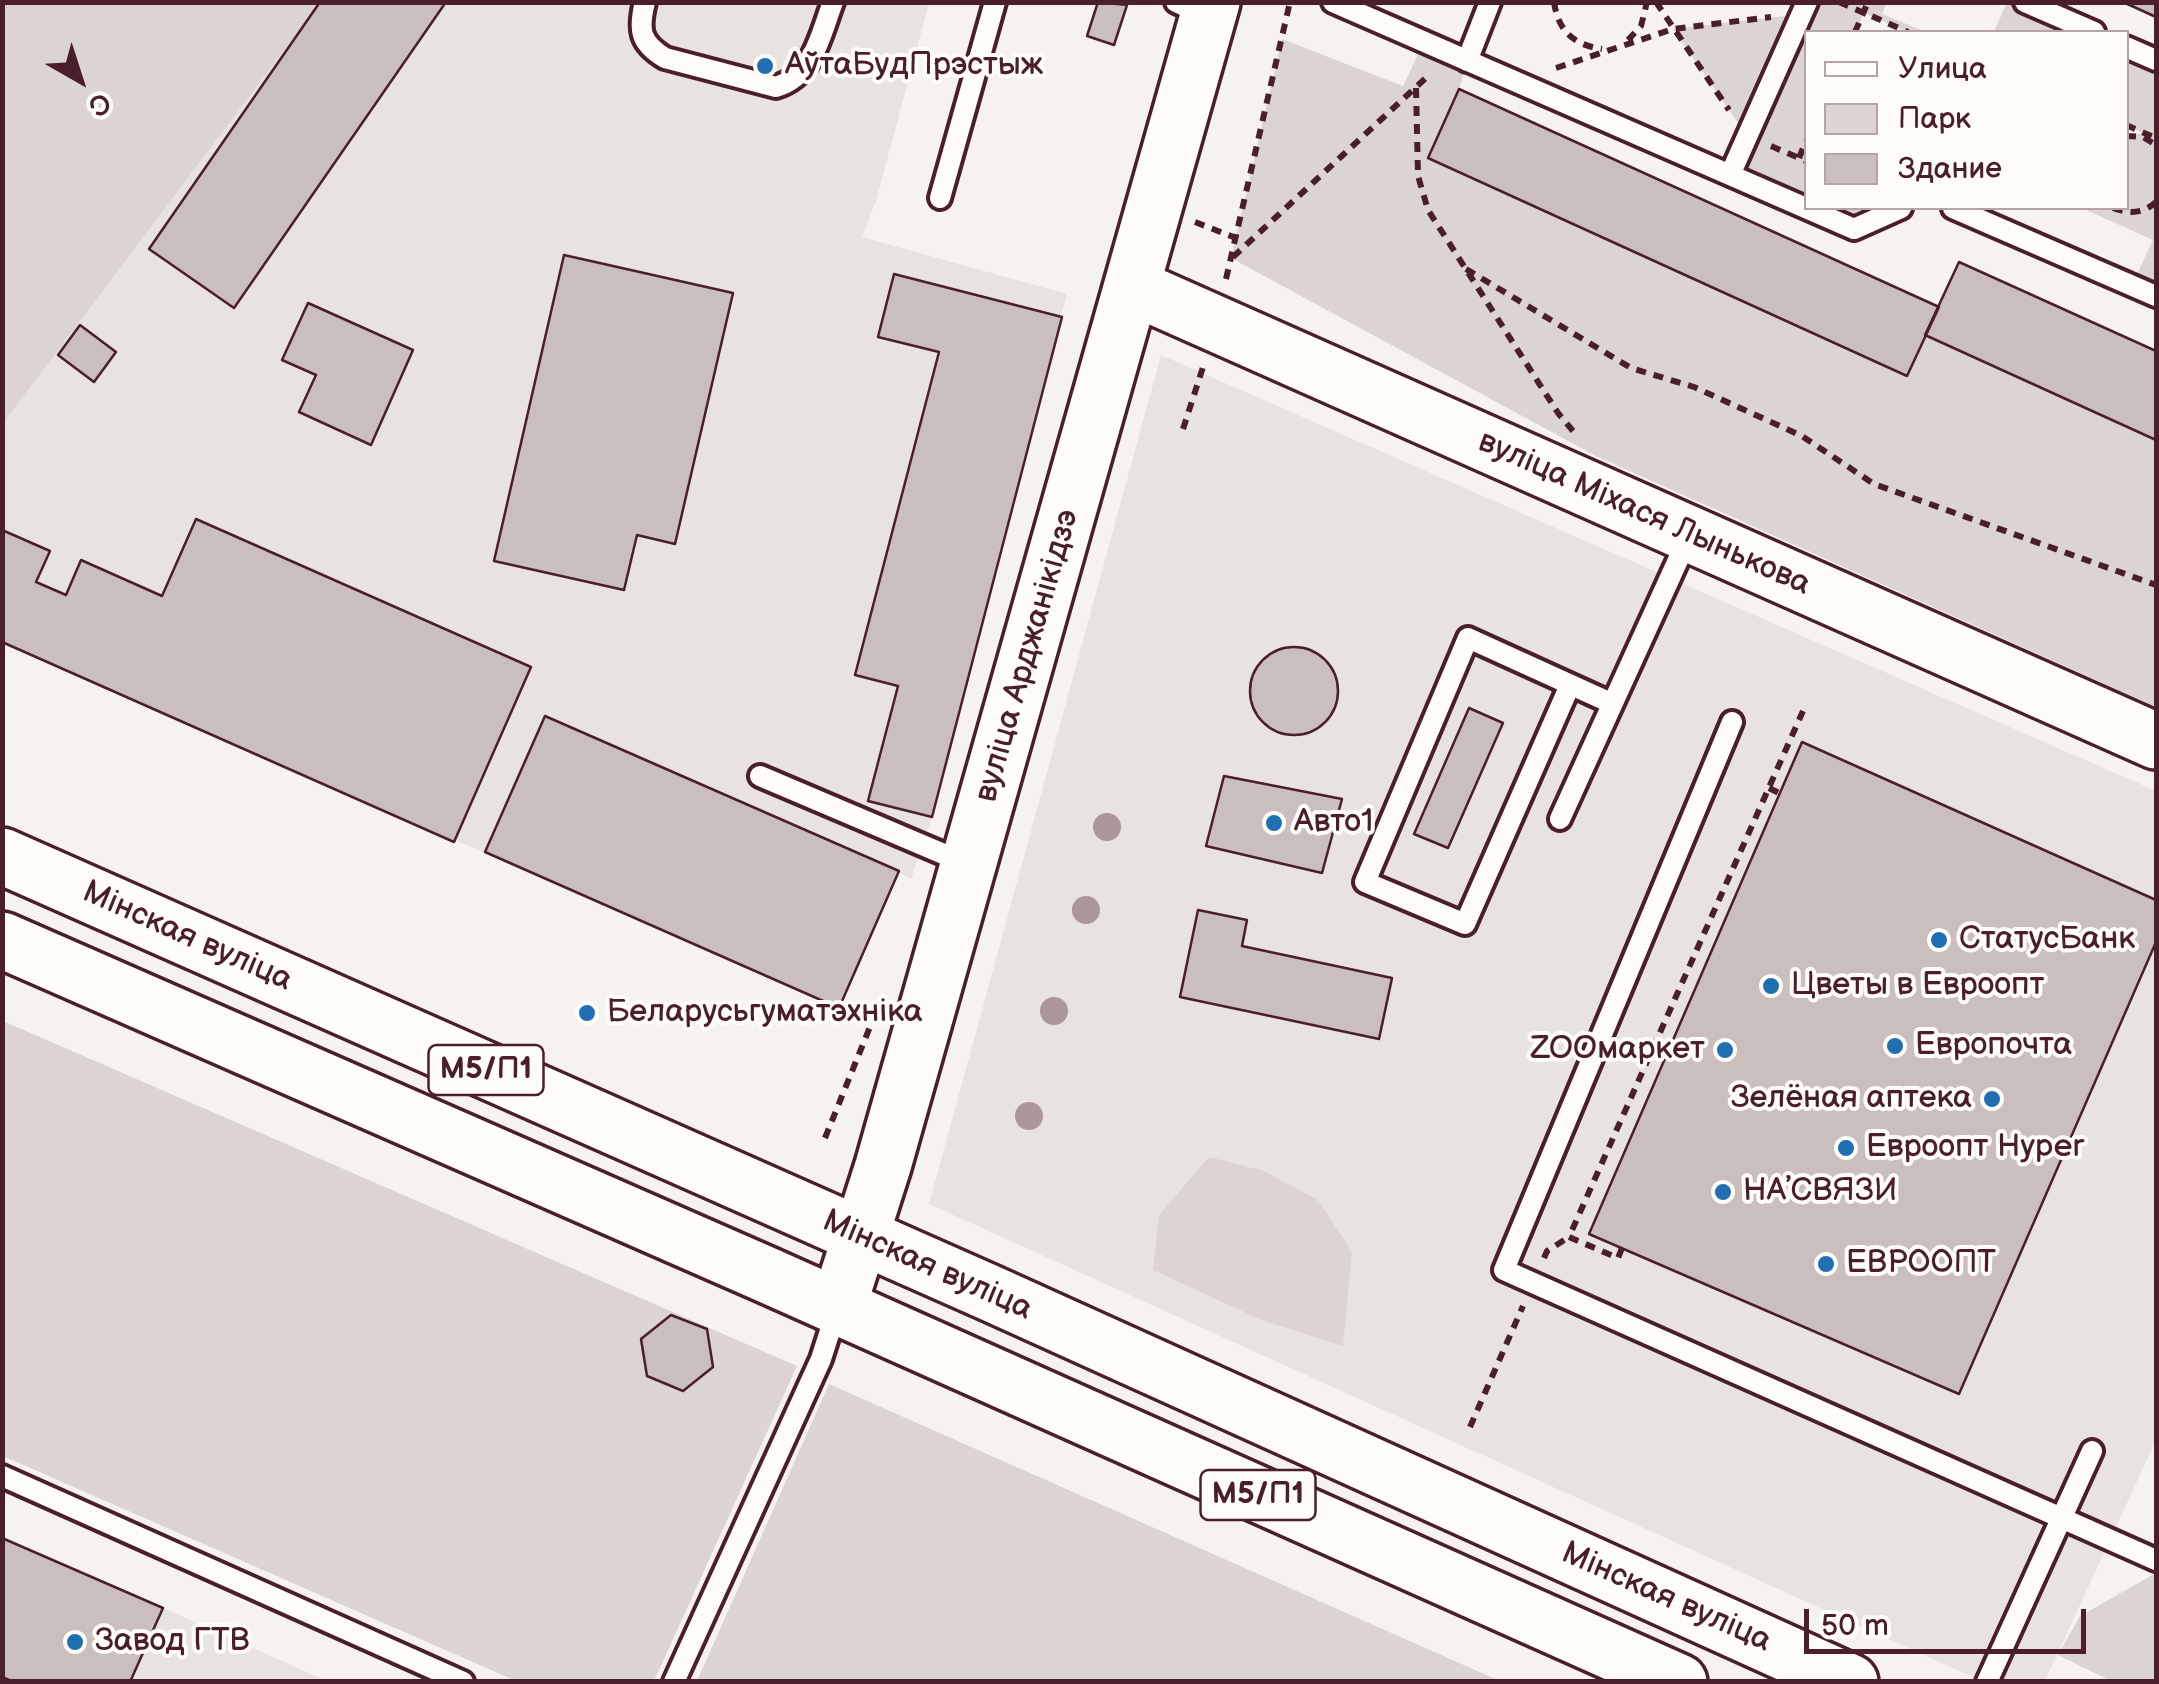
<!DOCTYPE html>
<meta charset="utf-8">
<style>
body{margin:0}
#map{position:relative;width:2159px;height:1684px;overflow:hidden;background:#f6f3ef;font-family:"Balsamiq Sans",sans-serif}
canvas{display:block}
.frame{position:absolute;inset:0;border:5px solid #4a1f2b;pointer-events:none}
.legend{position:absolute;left:1804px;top:30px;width:325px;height:180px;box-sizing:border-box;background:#fdfcf7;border:2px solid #b5a4a5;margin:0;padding:12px 18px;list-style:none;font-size:30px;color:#4a1f2b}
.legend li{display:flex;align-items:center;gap:20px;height:50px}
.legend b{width:50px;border:2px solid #b5a4a5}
.north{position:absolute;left:30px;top:30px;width:100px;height:100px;-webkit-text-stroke:8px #fdfcf7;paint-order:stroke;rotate:141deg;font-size:28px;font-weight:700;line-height:40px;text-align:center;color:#4a1f2b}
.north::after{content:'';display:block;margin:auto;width:35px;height:45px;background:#4a1f2b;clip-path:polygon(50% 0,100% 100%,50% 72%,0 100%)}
.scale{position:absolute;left:1804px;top:1609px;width:282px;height:45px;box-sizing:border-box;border:5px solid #4a1f2b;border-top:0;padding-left:12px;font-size:30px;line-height:35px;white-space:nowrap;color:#4a1f2b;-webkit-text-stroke:8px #fdfcf7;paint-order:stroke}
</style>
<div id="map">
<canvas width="2159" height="1684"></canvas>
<div class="frame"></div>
<ul class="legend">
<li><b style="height:12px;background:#fdfcf7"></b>Улица</li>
<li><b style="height:28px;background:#dcd4d2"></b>Парк</li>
<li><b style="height:28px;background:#cbbfbe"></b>Здание</li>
</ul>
<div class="north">С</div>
<div class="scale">50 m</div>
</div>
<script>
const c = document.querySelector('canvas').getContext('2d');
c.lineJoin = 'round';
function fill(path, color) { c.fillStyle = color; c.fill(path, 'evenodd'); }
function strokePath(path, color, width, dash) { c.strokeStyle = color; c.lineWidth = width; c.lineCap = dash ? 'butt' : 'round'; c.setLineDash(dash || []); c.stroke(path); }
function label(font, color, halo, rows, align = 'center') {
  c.font = font + ' "Balsamiq Sans",sans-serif'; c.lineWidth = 8; c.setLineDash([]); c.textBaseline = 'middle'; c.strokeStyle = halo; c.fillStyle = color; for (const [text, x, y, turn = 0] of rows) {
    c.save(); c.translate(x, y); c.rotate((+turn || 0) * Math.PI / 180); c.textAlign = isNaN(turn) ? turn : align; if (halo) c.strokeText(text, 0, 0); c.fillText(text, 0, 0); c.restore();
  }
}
const built = new Path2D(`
 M 320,3 L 929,3 L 876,201 L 862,237 L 1067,294 L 932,817 L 911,879 L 898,872 L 839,1008 L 3,642 L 2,423 Z
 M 1161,355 L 2156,791 L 2156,1440 L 2045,1681 L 1981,1681 L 929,1204 Z
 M 2,1538 L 163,1608 L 327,1681 L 3,1681 Z`);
const green = new Path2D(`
 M 1887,2 L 1882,14 L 1926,32 L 1908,32 L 1864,13 L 1855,32 L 1806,32 L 1806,208 L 1863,208 L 1854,229 L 1730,175 L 1747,136 L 1673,29 L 1802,14 L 1807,3 Z
 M 2007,2 L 2025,3 L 2093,32 L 1994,32 Z
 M 3,3 L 320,3 L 3,423 Z
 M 1282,39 L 1403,86 L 1424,42 L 1467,61 L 1459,89 L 1428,159 L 1907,376 L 1925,335 L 2156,440 L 2156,707 L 1594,455 L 1231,258 Z
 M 2127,47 L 2156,60 L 2156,296 L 2132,285 L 2153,240 L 2082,208 L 2126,208 L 2127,136 L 2142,133 L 2127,125 Z
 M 3,1021 L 797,1366 L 654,1681 L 516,1681 L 3,1456 Z
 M 1209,1157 L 1264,1171 L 1318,1200 L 1352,1252 L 1343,1346 L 1261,1320 L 1153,1270 L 1159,1215 Z
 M 829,1384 L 1500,1681 L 697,1681 Z
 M 2156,1573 L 2156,1681 L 2111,1681 L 2058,1655 L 2080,1616 Z`);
const building = new Path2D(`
 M 320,2 L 446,2 L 234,308 L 149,249 Z
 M 1098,2 L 1127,5 L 1114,45 L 1087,36 Z
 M 2123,2 L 2156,2 L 2156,17 Z
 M 1459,89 L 1939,307 L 1907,376 L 1428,158 Z
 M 564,255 L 733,293 L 675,544 L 637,535 L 624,590 L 494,561 Z
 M 1959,262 L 2156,351 L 2156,440 L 1925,335 Z
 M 894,274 L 1062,317 L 932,817 L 868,801 L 898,686 L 855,675 L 939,352 L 878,337 Z
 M 308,303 L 413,350 L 371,445 L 299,412 L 316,375 L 282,360 Z
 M 80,325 L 116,352 L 94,382 L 58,355 Z
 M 196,519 L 531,667 L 454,842 L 2,642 L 2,530 L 50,551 L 36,582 L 66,595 L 81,560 L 162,596 Z
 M1250 691a44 44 0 1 1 88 0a44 44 0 1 1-88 0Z
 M 1469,708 L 1503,723 L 1448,848 L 1414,834 Z
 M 545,716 L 899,871 L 839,1008 L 485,852 Z
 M 1802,742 L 2156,900 L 2156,942 L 1959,1394 L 1589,1234 Z
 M 1224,776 L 1342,799 L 1322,873 L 1206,846 Z
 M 1198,910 L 1247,920 L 1242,946 L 1392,978 L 1379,1039 L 1180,997 Z
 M 671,1315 L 707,1329 L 713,1367 L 683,1391 L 647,1376 L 641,1339 Z
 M 2,1538 L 163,1608 L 130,1682 L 14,1682 L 2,1677 Z`);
const path = new Path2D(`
 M 1554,2 C 1558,31 1574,45 1602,49
 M 1656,2 L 1729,110
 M 1839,2 L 1908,32
 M 1855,32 L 1868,2
 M 1628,40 L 1641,26 L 1647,2
 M 1556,68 L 1673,29 L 1771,17
 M 1416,88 L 1418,176 L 1428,210 L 1558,413 L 1573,431
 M 2126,125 L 2156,138
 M 2126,136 L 2143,137 L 2156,145
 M 1771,146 L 1806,161
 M 1799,158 L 1806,141
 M 2113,208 C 2129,214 2143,214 2156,202
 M 1195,222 L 1236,238
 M 1233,257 L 1429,75
 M 1466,269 L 1631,368 L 1694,387 L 1802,436 L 1874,484 L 2156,585
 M 1226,279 L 1290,2
 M 1183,429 L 1204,364
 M 1769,788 L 1779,793
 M 825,1138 L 874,1017
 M 1622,1248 L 1618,1258 L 1569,1237 L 1803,711
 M 1544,1258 L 1547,1251 L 1569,1237
 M 1470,1427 L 1523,1306`);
const lane = new Path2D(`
 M 645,2 C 638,30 640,43 665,58 L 776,87 C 814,75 820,36 833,2
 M 1176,2 L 1206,16
 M 1333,2 L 1854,229 L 1901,208
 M 2025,2 L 2094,32
 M 2126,47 L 2156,60
 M 1467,61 L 1490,2
 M 1730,175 L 1807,2
 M 940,198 L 995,2
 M 1953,208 L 2156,296
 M 1570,685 L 1465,924 L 1365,882 L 1468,638 L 1611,703
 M 1732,722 L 1504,1270 L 2156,1560
 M 760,776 L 967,864
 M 1560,819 L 1689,536
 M 2,1476 L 463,1682
 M 674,1682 L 821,1359 L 837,1309
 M 1987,1682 L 2092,1451`);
const secondary = new Path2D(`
 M 1133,287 L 2156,741
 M 838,1307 L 883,1166 L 1212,2`);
const primary = new Path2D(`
 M 2,856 L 990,1293 L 1850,1682
 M 2,940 L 767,1275 L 1679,1682`);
const trees = [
 [1107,827],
 [1086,910],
 [1054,1011],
 [1029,1116]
];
const markers = [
 [765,66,10,"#1f6fb2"],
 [1274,823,10,"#1f6fb2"],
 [1939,940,10,"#1f6fb2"],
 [1771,986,10,"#1f6fb2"],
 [587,1013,10,"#1f6fb2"],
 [1895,1046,10,"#1f6fb2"],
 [1725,1050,10,"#1f6fb2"],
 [1992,1099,10,"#1f6fb2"],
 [1846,1148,10,"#1f6fb2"],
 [1723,1192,10,"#1f6fb2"],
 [1826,1264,10,"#1f6fb2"],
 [75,1642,10,"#1f6fb2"]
];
const shields = [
 [486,1070,115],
 [1258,1495,115]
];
const shieldNames = [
 ["М5/П1",486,1070],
 ["М5/П1",1258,1495]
];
const poiNames = [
 ["АўтаБудПрэстыж",785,66],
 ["Авто1",1294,823],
 ["СтатусБанк",1959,940],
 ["Цветы в Евроопт",1791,986],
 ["Беларусьгуматэхніка",607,1013],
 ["Европочта",1915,1046],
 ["ZOOмаркет",1705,1050,"right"],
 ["Зелёная аптека",1972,1099,"right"],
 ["Евроопт Hyper",1866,1148],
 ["НАʼСВЯЗИ",1743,1192],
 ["ЕВРООПТ",1846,1264],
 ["Завод ГТВ",95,1642]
];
const streetNames = [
 ["вуліца Міхася Лынькова",1644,514,24],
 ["вуліца Арджанікідзэ",1028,656,-74],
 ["Мінская вуліца",187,937,24],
 ["Мінская вуліца",927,1266,24],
 ["Мінская вуліца",1666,1598,24]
];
fill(built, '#e9e3e0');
fill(green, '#dcd4d2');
fill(building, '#cbbfbe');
strokePath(building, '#4a1f2b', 2.5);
strokePath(lane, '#4a1f2b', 28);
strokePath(secondary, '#4a1f2b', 62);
strokePath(primary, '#4a1f2b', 62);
strokePath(path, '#4a1f2b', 6, [10, 8]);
strokePath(lane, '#fdfcf7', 20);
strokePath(secondary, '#fdfcf7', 55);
strokePath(primary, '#fdfcf7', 55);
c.fillStyle = '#ab979a';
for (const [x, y] of trees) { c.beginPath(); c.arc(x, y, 14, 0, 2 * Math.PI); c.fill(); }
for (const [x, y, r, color] of markers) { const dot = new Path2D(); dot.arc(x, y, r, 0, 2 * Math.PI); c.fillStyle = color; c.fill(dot); strokePath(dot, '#fdfcf7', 4); }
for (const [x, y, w] of shields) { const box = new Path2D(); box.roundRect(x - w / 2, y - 25, w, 50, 8); c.fillStyle = '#fdfcf7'; c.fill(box); strokePath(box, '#4a1f2b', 2.5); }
label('bold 30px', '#4a1f2b', null, shieldNames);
label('32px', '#4a1f2b', '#fdfcf7', poiNames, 'left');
label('32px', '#4a1f2b', '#fdfcf7', streetNames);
</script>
